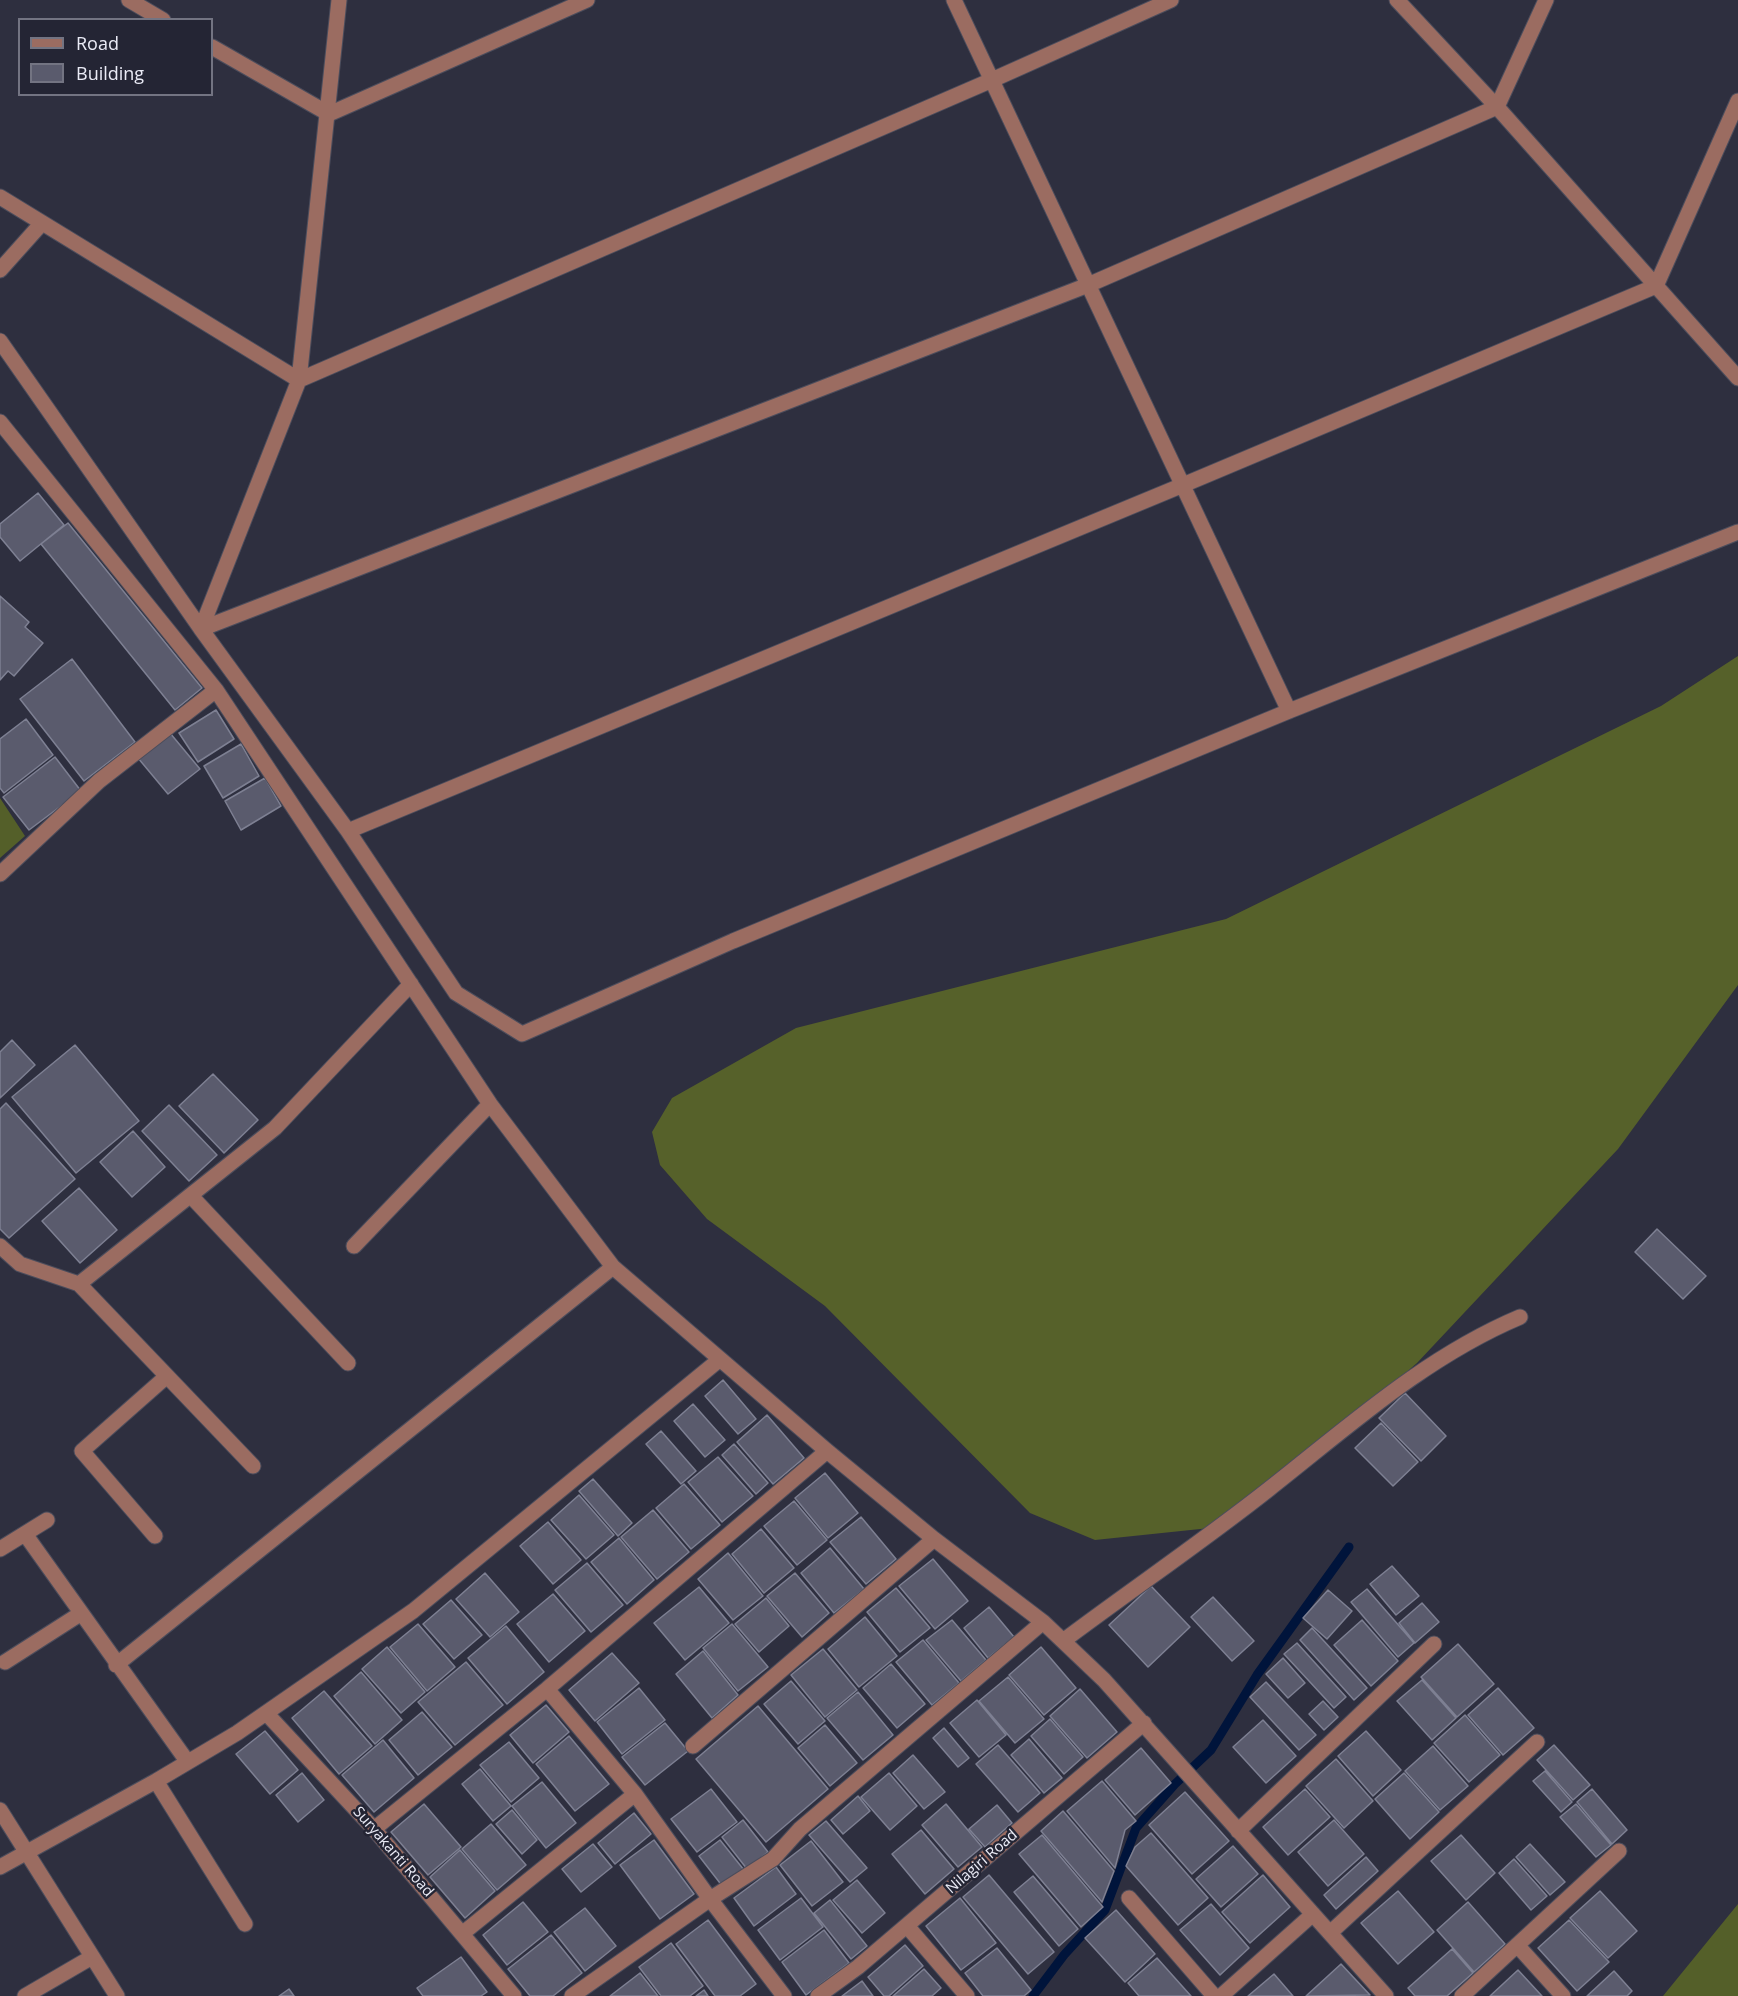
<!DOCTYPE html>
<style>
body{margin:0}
#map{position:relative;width:1738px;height:1996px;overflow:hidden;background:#2e2f3f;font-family:"Open Sans",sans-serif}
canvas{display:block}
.legend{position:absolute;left:18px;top:18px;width:195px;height:78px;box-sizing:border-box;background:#242534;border:2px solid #737482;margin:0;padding:8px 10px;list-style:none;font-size:18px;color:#eaebf6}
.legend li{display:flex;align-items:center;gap:12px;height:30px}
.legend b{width:30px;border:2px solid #737482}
</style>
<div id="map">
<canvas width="1738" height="1996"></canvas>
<ul class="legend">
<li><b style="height:8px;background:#9b6c61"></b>Road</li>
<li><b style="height:16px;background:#5a5b6d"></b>Building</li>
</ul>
</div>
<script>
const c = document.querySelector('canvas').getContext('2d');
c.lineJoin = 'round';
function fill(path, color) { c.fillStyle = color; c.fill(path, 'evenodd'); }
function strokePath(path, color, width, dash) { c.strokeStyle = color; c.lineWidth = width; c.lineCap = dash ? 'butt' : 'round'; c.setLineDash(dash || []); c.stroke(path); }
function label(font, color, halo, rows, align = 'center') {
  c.font = font + ' "Open Sans",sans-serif'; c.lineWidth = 5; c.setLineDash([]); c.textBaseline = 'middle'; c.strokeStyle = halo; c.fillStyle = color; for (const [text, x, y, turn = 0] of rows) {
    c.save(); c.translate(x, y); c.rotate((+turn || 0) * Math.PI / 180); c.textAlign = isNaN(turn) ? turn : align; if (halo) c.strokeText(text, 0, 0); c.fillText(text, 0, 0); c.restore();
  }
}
const green = new Path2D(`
 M 0,798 L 25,836 L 0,858 Z
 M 1738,1904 L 1738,1996 L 1663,1996 Z`);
const forest = new Path2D(`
 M 1738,656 L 1738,985 L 1618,1149 L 1417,1363 L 1229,1526 L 1095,1540 L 1030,1513 L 825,1306 L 707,1219 L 660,1165 L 652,1132 L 672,1098 L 796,1028 L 1226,919 L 1661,706 Z`);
const stream = new Path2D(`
 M 1033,1996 L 1064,1955 L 1105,1910 L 1136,1828 L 1175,1784 L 1211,1750 L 1257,1675 L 1349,1547`);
const building = new Path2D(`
 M 38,493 L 64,525 L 20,561 L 0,537 L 0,524 Z
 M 68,523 L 202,688 L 175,710 L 41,544 Z
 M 0,596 L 29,622 L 25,627 L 43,643 L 14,676 L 8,671 L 0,680 Z
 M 72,659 L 135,742 L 84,781 L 20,699 Z
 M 216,710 L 234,739 L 198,762 L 179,733 Z
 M 26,719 L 53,755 L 4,793 L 0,788 L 0,739 Z
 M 170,733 L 200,769 L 168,794 L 138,758 Z
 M 241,744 L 259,776 L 223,798 L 204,766 Z
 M 55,757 L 81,791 L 29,830 L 3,797 Z
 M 265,778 L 281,806 L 241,830 L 225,801 Z
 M 12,1040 L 35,1065 L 0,1098 L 0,1052 Z
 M 75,1045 L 139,1121 L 76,1173 L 12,1097 Z
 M 213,1074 L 258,1120 L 224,1153 L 179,1106 Z
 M 6,1103 L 75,1179 L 9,1238 L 0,1229 L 0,1109 Z
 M 169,1105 L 217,1155 L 189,1181 L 142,1131 Z
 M 133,1131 L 165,1167 L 132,1197 L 100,1162 Z
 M 79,1188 L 117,1230 L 80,1263 L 42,1221 Z
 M 1657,1229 L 1706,1276 L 1683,1299 L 1635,1252 Z
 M 723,1380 L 756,1419 L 738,1434 L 705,1396 Z
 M 1405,1393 L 1446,1436 L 1421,1461 L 1379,1418 Z
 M 693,1404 L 725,1440 L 705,1457 L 674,1421 Z
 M 767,1415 L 804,1458 L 773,1484 L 737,1442 Z
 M 1381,1423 L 1418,1462 L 1393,1486 L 1355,1448 Z
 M 661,1431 L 696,1471 L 681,1484 L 646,1444 Z
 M 734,1444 L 768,1483 L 756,1494 L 722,1455 Z
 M 718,1457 L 753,1496 L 722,1522 L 688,1482 Z
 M 825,1473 L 858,1513 L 828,1538 L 795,1498 Z
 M 593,1479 L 632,1523 L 618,1536 L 579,1491 Z
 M 684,1484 L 720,1525 L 691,1549 L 656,1508 Z
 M 579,1495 L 614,1535 L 586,1559 L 551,1520 Z
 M 794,1501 L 827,1540 L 797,1565 L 764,1526 Z
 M 653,1510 L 689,1552 L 657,1579 L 621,1537 Z
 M 861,1517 L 896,1559 L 866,1584 L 830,1542 Z
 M 548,1522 L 581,1560 L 553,1584 L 520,1546 Z
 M 761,1529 L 794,1568 L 764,1593 L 732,1554 Z
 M 619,1538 L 654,1580 L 627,1604 L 591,1562 Z
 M 830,1548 L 864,1589 L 834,1613 L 801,1573 Z
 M 728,1553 L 763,1596 L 733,1620 L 698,1579 Z
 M 933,1559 L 968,1601 L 935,1629 L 899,1586 Z
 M 587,1563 L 623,1605 L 591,1632 L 555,1590 Z
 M 1392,1566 L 1419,1596 L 1396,1615 L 1370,1584 Z
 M 485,1573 L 519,1612 L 490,1637 L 456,1599 Z
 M 795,1573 L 829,1613 L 802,1637 L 767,1596 Z
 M 1151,1586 L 1190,1627 L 1148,1667 L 1109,1625 Z
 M 699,1587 L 729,1623 L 685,1660 L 654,1623 Z
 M 896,1588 L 930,1628 L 900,1652 L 867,1612 Z
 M 1367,1589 L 1414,1643 L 1398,1657 L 1351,1602 Z
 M 1328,1590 L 1352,1611 L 1327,1639 L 1303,1618 Z
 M 553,1594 L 585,1631 L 549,1662 L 517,1624 Z
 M 1213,1597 L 1254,1641 L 1232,1661 L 1191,1617 Z
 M 766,1598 L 789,1626 L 759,1652 L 735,1624 Z
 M 451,1600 L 482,1635 L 454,1659 L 423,1624 Z
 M 1422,1603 L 1439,1622 L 1415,1643 L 1399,1623 Z
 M 989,1607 L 1014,1637 L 988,1658 L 964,1628 Z
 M 865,1617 L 897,1656 L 859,1687 L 828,1649 Z
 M 952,1620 L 986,1660 L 961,1681 L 926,1640 Z
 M 1362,1620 L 1398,1661 L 1371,1686 L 1334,1645 Z
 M 418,1624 L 455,1667 L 427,1691 L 390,1647 Z
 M 732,1624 L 768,1667 L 738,1691 L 703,1648 Z
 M 506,1626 L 544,1672 L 507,1704 L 468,1658 Z
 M 1312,1628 L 1367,1688 L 1354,1700 L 1300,1640 Z
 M 923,1640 L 959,1683 L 932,1705 L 896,1662 Z
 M 1297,1643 L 1346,1697 L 1334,1708 L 1284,1654 Z
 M 1458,1644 L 1494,1684 L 1457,1717 L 1421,1677 Z
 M 387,1647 L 425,1692 L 401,1713 L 362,1669 Z
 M 1041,1647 L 1076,1688 L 1044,1715 L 1009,1675 Z
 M 823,1649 L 857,1690 L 825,1717 L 791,1675 Z
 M 703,1651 L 738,1695 L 712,1718 L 676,1674 Z
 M 612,1653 L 639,1683 L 595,1721 L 569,1690 Z
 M 1283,1658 L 1305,1683 L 1288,1698 L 1266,1674 Z
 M 466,1662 L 503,1705 L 455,1745 L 418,1702 Z
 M 891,1664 L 925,1704 L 897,1728 L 863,1688 Z
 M 361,1672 L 402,1720 L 375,1744 L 334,1696 Z
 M 1008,1677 L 1044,1719 L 1015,1743 L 979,1701 Z
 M 1422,1680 L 1456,1718 L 1432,1740 L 1397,1701 Z
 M 791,1681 L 825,1721 L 798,1744 L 764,1704 Z
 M 1266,1682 L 1316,1735 L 1299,1750 L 1250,1697 Z
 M 639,1688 L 665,1720 L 622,1754 L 597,1722 Z
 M 1498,1688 L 1534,1728 L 1503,1755 L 1468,1715 Z
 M 1080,1689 L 1117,1732 L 1087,1758 L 1050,1716 Z
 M 324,1691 L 372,1746 L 339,1774 L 292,1718 Z
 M 858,1692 L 893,1735 L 863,1760 L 827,1718 Z
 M 977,1700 L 1006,1735 L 979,1757 L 950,1723 Z
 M 1323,1701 L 1338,1717 L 1324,1730 L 1309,1714 Z
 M 546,1705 L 569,1732 L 533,1763 L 510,1735 Z
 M 758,1706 L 828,1789 L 766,1842 L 696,1759 Z
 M 422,1712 L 452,1747 L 418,1775 L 389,1740 Z
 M 1465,1715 L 1500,1755 L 1469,1782 L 1434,1743 Z
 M 1050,1719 L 1083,1757 L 1064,1774 L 1031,1736 Z
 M 1263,1720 L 1296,1756 L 1266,1783 L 1233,1747 Z
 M 665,1723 L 688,1751 L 645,1785 L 622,1757 Z
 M 825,1725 L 857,1763 L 830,1786 L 798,1748 Z
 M 944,1728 L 969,1758 L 958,1767 L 933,1738 Z
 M 265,1731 L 298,1770 L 270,1794 L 236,1754 Z
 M 1366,1731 L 1401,1770 L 1373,1796 L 1338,1756 Z
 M 569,1736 L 609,1784 L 575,1811 L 536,1764 Z
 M 1029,1739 L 1062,1778 L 1044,1793 L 1011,1755 Z
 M 383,1740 L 414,1778 L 374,1812 L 342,1775 Z
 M 509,1742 L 539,1778 L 511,1802 L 480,1765 Z
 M 998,1745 L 1040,1793 L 1018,1812 L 976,1764 Z
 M 1554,1745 L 1590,1785 L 1573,1800 L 1537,1760 Z
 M 1433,1746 L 1468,1786 L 1440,1810 L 1405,1771 Z
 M 1141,1748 L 1171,1783 L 1135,1815 L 1105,1780 Z
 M 913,1755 L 945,1792 L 924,1809 L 893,1773 Z
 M 1336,1759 L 1373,1801 L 1344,1828 L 1306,1786 Z
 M 480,1769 L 511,1806 L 493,1821 L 462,1784 Z
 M 1545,1771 L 1572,1802 L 1561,1812 L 1533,1781 Z
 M 302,1773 L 324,1800 L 298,1822 L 276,1795 Z
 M 889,1773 L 917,1806 L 890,1830 L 861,1797 Z
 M 1404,1773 L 1439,1812 L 1410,1839 L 1375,1799 Z
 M 1102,1781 L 1136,1821 L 1125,1830 L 1115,1868 L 1067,1811 Z
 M 542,1782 L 576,1823 L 546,1848 L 512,1806 Z
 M 711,1789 L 737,1822 L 697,1852 L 671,1819 Z
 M 1305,1789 L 1330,1817 L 1288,1855 L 1263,1827 Z
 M 1592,1789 L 1627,1830 L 1612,1844 L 1577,1802 Z
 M 1185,1792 L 1229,1841 L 1192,1874 L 1149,1825 Z
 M 858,1796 L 870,1811 L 843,1834 L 831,1820 Z
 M 424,1804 L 461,1847 L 428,1875 L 391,1832 Z
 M 946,1804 L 982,1847 L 958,1867 L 922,1825 Z
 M 1576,1804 L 1611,1845 L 1596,1857 L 1560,1817 Z
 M 997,1805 L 1012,1823 L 985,1847 L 969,1829 Z
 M 512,1810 L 537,1840 L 522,1854 L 496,1824 Z
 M 1063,1811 L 1114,1871 L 1102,1902 L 1041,1831 Z
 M 634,1813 L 651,1834 L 615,1864 L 598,1843 Z
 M 743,1820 L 768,1852 L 747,1869 L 722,1837 Z
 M 1334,1820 L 1364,1854 L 1328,1886 L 1298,1852 Z
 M 826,1821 L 867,1868 L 850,1882 L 809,1835 Z
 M 491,1824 L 526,1865 L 497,1890 L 462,1849 Z
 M 921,1830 L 954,1869 L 925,1894 L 892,1854 Z
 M 1151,1833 L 1208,1898 L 1178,1925 L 1126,1866 L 1135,1847 Z
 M 1042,1835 L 1103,1907 L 1081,1927 L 1019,1854 Z
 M 1461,1835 L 1495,1873 L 1466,1900 L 1431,1861 Z
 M 654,1840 L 694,1894 L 660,1919 L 620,1865 Z
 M 720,1840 L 744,1870 L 723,1887 L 699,1856 Z
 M 811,1841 L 843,1882 L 812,1906 L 780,1865 Z
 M 593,1844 L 612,1867 L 581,1892 L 562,1869 Z
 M 1530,1844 L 1565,1882 L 1550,1895 L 1516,1857 Z
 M 1233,1846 L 1258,1874 L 1221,1907 L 1196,1879 Z
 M 460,1850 L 495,1891 L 465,1918 L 430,1877 Z
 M 1366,1857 L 1378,1871 L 1336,1909 L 1324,1895 Z
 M 1514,1859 L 1547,1896 L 1531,1910 L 1499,1873 Z
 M 776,1867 L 796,1894 L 754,1926 L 734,1898 Z
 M 989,1875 L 1054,1952 L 1028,1974 L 963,1897 Z
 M 1263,1875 L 1290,1907 L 1250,1943 L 1222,1912 Z
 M 1033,1876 L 1078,1929 L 1059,1946 L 1014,1892 Z
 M 857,1880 L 885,1913 L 862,1933 L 833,1900 Z
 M 1398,1891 L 1434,1932 L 1398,1964 L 1361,1923 Z
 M 1600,1891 L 1637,1931 L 1608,1958 L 1570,1918 Z
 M 801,1898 L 823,1927 L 780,1960 L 758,1930 Z
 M 960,1898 L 996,1943 L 961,1970 L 926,1926 Z
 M 830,1900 L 867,1946 L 851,1959 L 814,1913 Z
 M 523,1902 L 548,1932 L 507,1965 L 483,1935 Z
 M 1468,1902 L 1505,1944 L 1474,1972 L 1437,1930 Z
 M 1211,1904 L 1249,1948 L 1220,1975 L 1180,1930 Z
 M 585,1908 L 616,1946 L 585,1971 L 554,1932 Z
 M 1116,1910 L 1155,1954 L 1125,1982 L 1085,1938 Z
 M 708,1920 L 756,1984 L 740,1996 L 715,1996 L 676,1944 Z
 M 1569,1920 L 1609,1962 L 1577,1991 L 1538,1948 Z
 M 824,1930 L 849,1963 L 806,1995 L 782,1962 Z
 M 551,1935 L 582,1973 L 553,1996 L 530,1996 L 508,1969 Z
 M 671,1943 L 703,1986 L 690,1996 L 661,1996 L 639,1967 Z
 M 905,1945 L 923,1966 L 889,1996 L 884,1996 L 868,1977 Z
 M 997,1948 L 1031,1990 L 1024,1996 L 983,1996 L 965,1973 Z
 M 1452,1949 L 1473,1973 L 1447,1996 L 1415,1996 L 1408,1988 Z
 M 461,1957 L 487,1992 L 481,1996 L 423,1996 L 417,1988 Z
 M 1157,1958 L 1191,1996 L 1139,1996 L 1128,1983 Z
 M 1341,1964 L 1370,1995 L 1306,1996 Z
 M 924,1969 L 941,1988 L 932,1996 L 893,1996 Z
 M 1518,1970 L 1542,1996 L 1490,1996 Z
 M 1614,1971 L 1632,1991 L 1627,1996 L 1587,1996 Z
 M 640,1973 L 658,1996 L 610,1996 Z
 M 1274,1974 L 1293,1996 L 1248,1996 Z
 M 862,1981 L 873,1996 L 842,1996 Z
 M 289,1989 L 294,1996 L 279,1996 Z
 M 704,1990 L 708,1996 L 696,1996 Z`);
const minor = new Path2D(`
 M 129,0 L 163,20
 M 954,0 L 1289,711
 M 1397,0 L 1497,107 L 1738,378
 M 1546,0 L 1497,107 L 1088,285 L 201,629 L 348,831 L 456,993 L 522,1034 L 733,941 L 1289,711 L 1738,532
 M 212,47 L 329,114 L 587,0
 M 0,197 L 299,380 L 992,80 L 1171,0
 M 0,270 L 42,223
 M 0,341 L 201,629
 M 0,422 L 216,690 L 490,1104 L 613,1267 L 827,1451 L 934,1539 L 1043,1622 L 1104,1680 L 1386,1996
 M 201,629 L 299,380 L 339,0
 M 348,831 L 1183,485 L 1656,286 L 1738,101
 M 0,874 L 99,781 L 216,690
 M 191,1196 L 348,1363
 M 0,1246 L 20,1264 L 79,1284 L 275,1128 L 411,984
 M 354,1246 L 490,1104
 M 79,1284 L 253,1466
 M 25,1534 L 187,1761
 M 155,1536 L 82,1451 L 167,1376
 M 0,1549 L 47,1520
 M 1063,1641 C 1131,1590 1202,1542 1269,1489 C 1348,1427 1425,1357 1520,1317
 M 5,1662 L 80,1614
 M 116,1665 L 613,1267
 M 267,1714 L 374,1829 L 514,1996
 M 693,1746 L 934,1539
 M 156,1781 L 245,1924
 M 635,1794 L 710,1899 L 784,1996
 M 0,1810 L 117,1996
 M 374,1829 L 547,1689 L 827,1451
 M 1238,1831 L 1434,1644
 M 0,1867 L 156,1781 L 237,1733 L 413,1611 L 719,1360
 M 1129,1898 L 1214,1996
 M 907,1926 L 967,1996
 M 463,1933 L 635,1794 L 547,1689
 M 1330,1933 L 1537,1742
 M 1517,1945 L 1563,1996
 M 25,1996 L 92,1957
 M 572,1996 L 710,1899 L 773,1859 L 800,1829 L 1043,1622
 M 818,1996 L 858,1967 L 1144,1723
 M 1221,1996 L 1313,1914
 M 1462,1996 L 1619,1851`);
const streetNames = [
 ["Suryakanti Road",393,1852,49],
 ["Nilagiri Road",982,1862,-41]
];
fill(green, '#545f29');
fill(forest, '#56612a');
strokePath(stream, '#00143b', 9);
fill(building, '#5a5b6d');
strokePath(building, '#7e8093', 1.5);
strokePath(minor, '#4c4d5c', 17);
strokePath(minor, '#9b6c61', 15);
label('15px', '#eaebf6', '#242534', streetNames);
</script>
